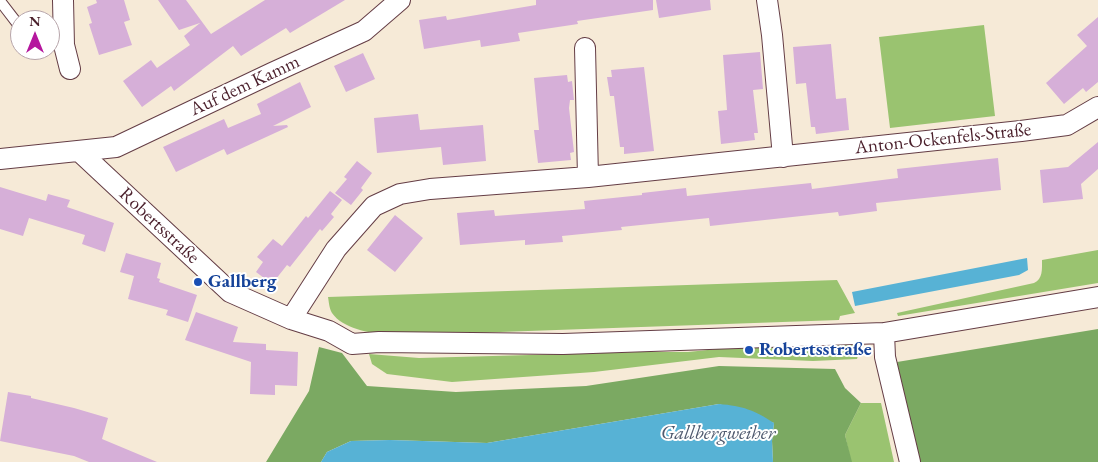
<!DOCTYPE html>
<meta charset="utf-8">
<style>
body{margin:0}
#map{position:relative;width:1098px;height:462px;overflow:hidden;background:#f6ead7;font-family:"EB Garamond",serif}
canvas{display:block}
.north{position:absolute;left:10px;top:10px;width:50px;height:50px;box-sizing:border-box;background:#fff;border:1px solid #b7a5aa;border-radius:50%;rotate:0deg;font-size:14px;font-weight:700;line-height:20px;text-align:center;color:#4a1f2b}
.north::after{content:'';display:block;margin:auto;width:18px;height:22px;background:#b5179e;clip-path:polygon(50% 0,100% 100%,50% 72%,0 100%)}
</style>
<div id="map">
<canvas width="1098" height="462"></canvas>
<div class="north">N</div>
</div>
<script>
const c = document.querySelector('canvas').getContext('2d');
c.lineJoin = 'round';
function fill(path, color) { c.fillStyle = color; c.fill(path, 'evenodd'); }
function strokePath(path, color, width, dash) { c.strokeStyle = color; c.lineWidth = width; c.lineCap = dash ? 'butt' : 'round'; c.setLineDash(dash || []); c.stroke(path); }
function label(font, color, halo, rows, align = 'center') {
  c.font = font + ' "EB Garamond",serif'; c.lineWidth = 4; c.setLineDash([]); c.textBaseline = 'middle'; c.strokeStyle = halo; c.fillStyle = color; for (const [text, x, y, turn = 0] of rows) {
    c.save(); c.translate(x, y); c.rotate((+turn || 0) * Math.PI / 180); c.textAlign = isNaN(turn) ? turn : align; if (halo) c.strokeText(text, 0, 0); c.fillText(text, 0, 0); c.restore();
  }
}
const green = new Path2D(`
 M 984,25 L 995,116 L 890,128 L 879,37 Z
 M 1098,250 L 1098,283 L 898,316 L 897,313 L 1034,283 C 1043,279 1042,269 1042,260 Z
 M 837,280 L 855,313 L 840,316 L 839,320 L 387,336 C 369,332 343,329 332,313 C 329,308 329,302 328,297 Z
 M 862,342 L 857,359 L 813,361 L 719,357 L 594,372 L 452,382 L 387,374 L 372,364 L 369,354 L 419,358 L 640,352 L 688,352 L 727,348 Z
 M 861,403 L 881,403 L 894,462 L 851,462 L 845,435 Z`);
const forest = new Path2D(`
 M 1098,329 L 1098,462 L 919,462 L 897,362 Z
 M 319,347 L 342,353 L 367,386 L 456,392 L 586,386 L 719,366 L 835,369 L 845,388 L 861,403 L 845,435 L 852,462 L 773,462 L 772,441 L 774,423 L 719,404 L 487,443 L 390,440 L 351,441 L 327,452 L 321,462 L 266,462 L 309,391 Z`);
const water = new Path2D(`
 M 1027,258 L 1028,270 L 1019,275 L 855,306 L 852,292 Z
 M 719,404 C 743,406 754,410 774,423 L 772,441 L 773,462 L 321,462 L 327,452 L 351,441 L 390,440 L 487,443 Z`);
const building = new Path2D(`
 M 96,0 L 124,0 L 130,20 L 124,22 L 132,45 L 99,55 L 89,24 L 92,23 L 87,7 L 97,3 Z
 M 158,0 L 186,0 L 211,34 L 265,0 L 345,0 L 290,33 L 286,28 L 241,56 L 233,46 L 174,91 L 171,86 L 142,107 L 123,81 L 151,60 L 157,68 L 190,45 L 184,36 L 200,23 L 179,30 Z
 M 536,0 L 653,0 L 653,10 L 577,21 L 578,24 L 518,33 L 520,41 L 481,47 L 480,40 L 424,49 L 419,20 L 446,16 L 447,20 L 536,5 Z
 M 656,0 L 710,0 L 711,10 L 659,18 Z
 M 1098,17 L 1098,82 L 1086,92 L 1083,88 L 1064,104 L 1046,83 L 1087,46 L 1077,35 Z
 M 831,44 L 836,99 L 846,98 L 849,130 L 816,134 L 815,127 L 811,127 L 806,83 L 796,84 L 793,47 Z
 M 760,52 L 763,89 L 753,90 L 758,133 L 754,133 L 755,140 L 721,144 L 718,111 L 727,110 L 723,55 Z
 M 363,53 L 375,79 L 346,92 L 334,66 Z
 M 644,67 L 654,151 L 624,154 L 624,147 L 620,147 L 614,96 L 610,96 L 607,77 L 612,77 L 611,70 Z
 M 567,75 L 568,82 L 572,81 L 573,91 L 574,100 L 570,100 L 569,108 L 574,152 L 570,153 L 571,160 L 538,163 L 534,130 L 539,130 L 534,78 Z
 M 300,82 L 311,107 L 273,126 L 287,125 L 288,127 L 227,155 L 224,149 L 176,172 L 163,147 L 224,119 L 228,128 L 261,114 L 257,104 Z
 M 418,114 L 420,130 L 483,125 L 486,161 L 443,165 L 441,147 L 377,153 L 374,118 Z
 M 1098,142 L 1098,169 L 1081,184 L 1083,199 L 1043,203 L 1040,170 L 1068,167 Z
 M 998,158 L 1001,190 L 876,203 L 877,211 L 839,216 L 838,212 L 710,226 L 709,218 L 621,227 L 622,230 L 562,236 L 563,242 L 525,245 L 525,240 L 460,245 L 457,213 L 494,210 L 495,216 L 585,209 L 584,201 L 642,195 L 642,193 L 686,188 L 687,196 L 811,183 L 812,189 L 898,178 L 897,169 Z
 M 357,161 L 372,173 L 361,188 L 363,190 L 351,205 L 335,193 L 347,179 L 344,177 Z
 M 0,187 L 46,201 L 48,194 L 70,200 L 67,207 L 114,223 L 105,252 L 82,244 L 85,235 L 29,218 L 23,236 L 0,229 Z
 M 330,191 L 342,200 L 331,214 L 334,217 L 322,231 L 320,229 L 290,267 L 287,265 L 272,284 L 256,272 L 263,262 L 257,257 L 273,239 L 282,246 L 306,216 L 308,218 Z
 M 395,215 L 423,238 L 395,272 L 367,250 Z
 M 126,253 L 161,263 L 157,278 L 160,279 L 159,282 L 197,295 L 188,322 L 166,315 L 168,310 L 128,299 L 134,276 L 120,272 Z
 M 196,312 L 238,327 L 233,342 L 266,344 L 266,350 L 298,352 L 297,386 L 275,385 L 275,395 L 250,394 L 251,362 L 185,340 Z
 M 8,392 L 31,396 L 31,398 L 74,408 L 108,418 L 102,439 L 157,462 L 89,462 L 74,456 L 0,441 Z`);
const lane = new Path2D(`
 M 0,1 L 20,27`);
const street = new Path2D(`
 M 63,0 L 64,45 L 70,69
 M 767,0 L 772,35 L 783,157
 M 585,48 L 588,177
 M 80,152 L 230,292 L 291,319 L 329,331 L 352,344 L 379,342 L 563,344 L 884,333 L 1098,297
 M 0,159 L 116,147 L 272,73 L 364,31 L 400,0
 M 291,319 L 336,249 L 374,206 L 400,194 L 430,189 L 588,177 L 1021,131 L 1067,125 L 1098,107
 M 884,333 L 885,357 L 910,462`);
const markers = [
 [198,282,5,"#1a4fb4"],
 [749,350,5,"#1a4fb4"]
];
const streetNames = [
 ["Auf dem Kamm",245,86,-25],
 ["Anton-Ockenfels-Straße",943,139,-6],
 ["Robertsstraße",159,226,43]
];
const transitNames = [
 ["Gallberg",208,282],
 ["Robertsstraße",759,350]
];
const waterNames = [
 ["Gallbergweiher",718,434]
];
fill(green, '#9ac370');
fill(forest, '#7ba962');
fill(water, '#57b2d5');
fill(building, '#d6afd8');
strokePath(lane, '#643d45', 12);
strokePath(street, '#643d45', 22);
strokePath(lane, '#fff', 10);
strokePath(street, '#fff', 20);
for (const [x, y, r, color] of markers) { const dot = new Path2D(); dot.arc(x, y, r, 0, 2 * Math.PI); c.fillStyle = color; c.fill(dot); strokePath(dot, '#fff', 2); }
label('19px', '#4a1f2b', '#fff', streetNames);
label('bold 19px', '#164399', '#fff', transitNames, 'left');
label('italic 20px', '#4f5a6f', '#fff', waterNames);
</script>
